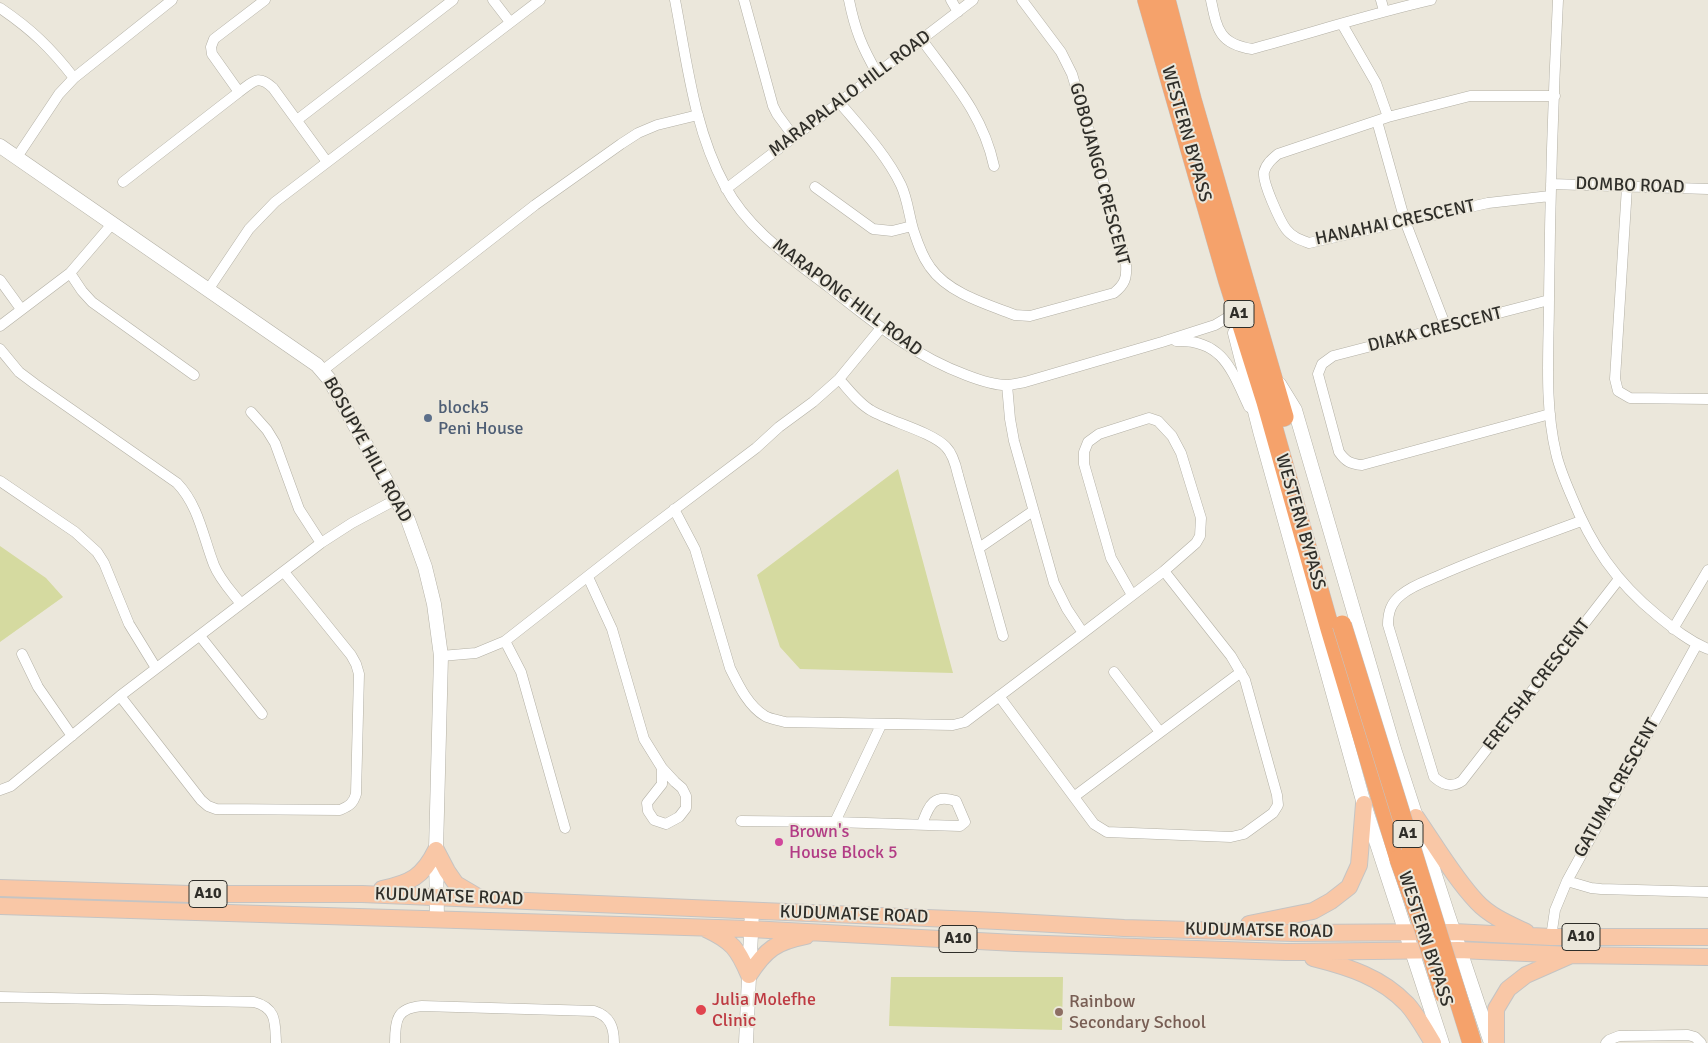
<!DOCTYPE html>
<style>
body{margin:0}
canvas{display:block;background:#ebe7db}
</style>
<canvas width="1708" height="1043"></canvas>
<script>
const c = document.querySelector('canvas').getContext('2d');
c.lineJoin = 'round';
function fill(path, color) { c.fillStyle = color; c.fill(path, 'evenodd'); }
function strokePath(path, color, width, dash) { c.strokeStyle = color; c.lineWidth = width; c.lineCap = dash ? 'butt' : 'round'; c.setLineDash(dash || []); c.stroke(path); }
function label(font, color, halo, rows, align = 'center') {
  c.font = font + ' Signika,sans-serif'; c.lineWidth = 4; c.setLineDash([]); c.textBaseline = 'middle'; c.strokeStyle = halo; c.fillStyle = color; for (const [text, x, y, turn = 0] of rows) {
    c.save(); c.translate(x, y); c.rotate((+turn || 0) * Math.PI / 180); c.textAlign = isNaN(turn) ? turn : align; if (halo) c.strokeText(text, 0, 0); c.fillText(text, 0, 0); c.restore();
  }
}
const green = new Path2D(`
 M 898,469 L 953,673 L 800,669 L 780,647 L 757,575 Z
 M 0,546 L 46,578 L 63,597 L 0,642 Z
 M 891,977 L 1063,977 L 1062,1030 L 889,1026 Z`);
const street = new Path2D(`
 M 493,0 L 510,22
 M 675,0 C 687,62 694,129 725,186 C 748,230 791,258 830,288 C 873,322 914,356 966,375 C 979,380 993,385 1006,385 C 1013,385 1019,383 1025,382 L 1162,342 L 1215,325 L 1230,316
 M 744,0 L 773,106 L 777,114 L 794,137
 M 849,0 C 855,30 862,47 877,73
 M 951,0 L 958,12
 M 1211,0 C 1217,29 1219,44 1252,49 C 1311,33 1370,14 1431,0
 M 1381,0 L 1384,11
 M 1558,0 C 1553,99 1550,199 1549,298 C 1549,349 1544,403 1556,453 C 1559,467 1565,481 1571,495 C 1591,545 1616,582 1658,616 C 1674,629 1689,641 1708,649
 M 0,8 C 31,29 51,48 74,78
 M 1342,24 L 1376,83 L 1388,117
 M 922,40 C 952,81 983,114 994,166
 M 239,92 L 212,54 L 211,47 L 214,39 L 265,0
 M 839,102 C 861,128 886,154 901,185 C 908,200 909,217 914,232 C 918,244 922,256 930,267 C 948,293 986,304 1015,315 L 1030,316 L 1114,293 C 1125,284 1127,278 1126,264 L 1100,169 L 1072,74 L 1061,52 L 1022,0
 M 297,120 L 453,0
 M 1377,121 L 1405,221 L 1446,327
 M 17,157 L 59,94 L 74,78 L 172,0
 M 123,182 L 239,92 C 254,81 258,74 273,88 L 327,162
 M 1551,184 L 1708,189
 M 815,187 L 873,229 L 892,231 L 912,226
 M 1627,187 L 1615,379 L 1618,391 L 1630,398 L 1708,399
 M 726,189 L 973,0
 M 1550,196 L 1488,203 L 1309,243 C 1301,240 1292,237 1286,229 C 1280,221 1262,182 1264,172 C 1266,164 1272,159 1278,154 L 1388,117 L 1470,96 L 1555,96
 M 70,273 L 82,291 L 92,302 L 194,375
 M 0,280 L 21,309
 M 208,290 L 249,229 L 275,202 L 540,0
 M 1549,300 L 1333,356 L 1322,364 L 1318,374 L 1339,452 C 1346,462 1351,464 1362,465 L 1550,414
 M 0,326 L 70,273 L 112,224
 M 1176,341 C 1223,339 1232,371 1249,407
 M 0,349 L 19,372 L 35,384 L 177,483 C 199,506 203,537 214,565 C 220,580 232,592 241,604
 M 322,371 L 535,205 L 621,144 L 638,133 L 657,125 L 698,115
 M 839,379 C 849,390 859,404 872,411 C 891,422 932,432 946,447 C 953,454 956,466 958,475 L 1003,636
 M 1007,385 L 1010,419 L 1014,441 L 1054,583 L 1067,609 L 1083,633
 M 251,412 L 267,430 L 275,443 L 299,509 L 321,543
 M 0,481 L 75,532 L 97,552 L 104,563 L 129,624 L 156,668
 M 674,509 L 695,549 L 730,668 C 738,684 748,706 765,716 C 770,719 779,720 785,722 L 953,725 L 965,722 L 1083,633 L 1164,571 L 1196,543 L 1200,536 L 1201,518 L 1181,453 L 1172,436 L 1158,421 L 1149,418 L 1099,434 L 1088,442 L 1084,452 L 1084,464 L 1111,558 L 1132,595
 M 1581,521 C 1533,539 1485,555 1438,576 C 1426,581 1411,586 1401,595 C 1391,603 1388,612 1388,625 L 1434,777 C 1443,785 1452,788 1462,781 L 1619,579
 M 979,548 L 1033,511
 M 588,577 L 612,629 L 644,739 L 662,768 L 675,782 L 682,788 L 686,796 L 686,808 L 679,817 L 666,824 L 654,820 L 648,811 L 647,803 L 662,784 L 662,768
 M 1673,629 L 1708,570
 M 200,636 L 262,714
 M 505,641 L 521,672 L 565,828
 M 22,654 L 38,687 L 72,736
 M 441,656 L 476,653 L 505,641 L 634,540 L 756,448 L 779,427 L 813,402 L 839,379 L 881,328
 M 1114,672 L 1160,732
 M 120,696 L 201,800 L 208,806 L 216,809 L 340,810 C 349,806 353,804 356,794 L 359,674 L 356,664 L 351,655 L 284,572
 M 999,696 L 1094,824 L 1107,832 L 1231,837 L 1244,834 L 1273,813 L 1278,805 L 1277,795 L 1245,680 L 1231,656 L 1164,571
 M 0,790 L 11,786 L 120,696 L 321,543 L 352,523 L 397,499
 M 1075,796 L 1241,672
 M 741,821 L 835,822 L 960,826 L 965,822 L 956,801 C 933,793 929,806 922,824
 M 835,822 L 881,725
 M 1567,881 L 1591,888 L 1601,889 L 1708,892
 M 1551,937 L 1555,910 L 1567,881 L 1697,644
 M 0,997 L 254,1002 C 277,1008 275,1023 276,1043
 M 395,1043 C 395,1019 397,1008 422,1006 L 594,1011 C 610,1016 614,1027 614,1043
 M 1606,1043 L 1609,1040 L 1619,1036 L 1688,1035 L 1695,1037 L 1701,1043`);
const secondary = new Path2D(`
 M 0,146 L 317,365 L 329,379 L 408,520 L 425,567 L 434,604 L 441,656 L 436,850 L 437,919
 M 1235,333 L 1260,431 L 1364,804 L 1442,1043
 M 1279,384 L 1295,410 L 1394,749 L 1447,912 L 1491,1043
 M 746,1043 L 752,911`);
const primary = new Path2D(`
 M 1416,817 C 1434,843 1455,879 1477,902 C 1490,916 1509,924 1526,932
 M 436,850 L 447,871 L 456,884 L 478,897
 M 0,888 L 190,894 L 362,894 L 998,921 L 1124,928 L 1293,933 L 1454,932 L 1551,937 L 1708,937
 M 382,889 C 410,883 423,877 436,850
 M 0,906 L 750,929 L 1016,943 L 1286,952 L 1459,950 L 1571,955 L 1708,957
 M 1249,924 L 1313,911 L 1331,901 L 1349,887 L 1359,865 L 1364,804
 M 706,929 C 732,941 738,949 749,975
 M 1313,958 C 1349,967 1381,977 1407,1004 C 1417,1015 1425,1030 1433,1043
 M 749,975 C 766,949 776,942 806,936
 M 1496,1043 L 1496,1009 L 1508,989 L 1526,975 L 1569,956`);
const highway = new Path2D(`
 M 1147,0 L 1228,281 L 1266,402 L 1330,629 L 1399,859
 M 1166,0 L 1192,100 L 1284,417`);
const highwayBridge = new Path2D(`
 M 1342,625 L 1472,1043
 M 1399,859 L 1424,929 L 1444,994`);
const markers = [
 [428,418,5,"#5c6f8a"],
 [779,842,5,"#d1479c"],
 [701,1010,6,"#e0444e"],
 [1059,1012,5,"#8d6e63"]
];
const shields = [
 [1239,314,30],
 [1408,834,30],
 [208,894,38],
 [1581,937,38],
 [958,939,38]
];
const shieldNames = [
 ["A1",1239,314],
 ["A1",1408,834],
 ["A10",208,894],
 ["A10",1581,937],
 ["A10",958,939]
];
const streetNames = [
 ["MARAPALALO HILL ROAD",850,94,-37],
 ["WESTERN BYPASS",1186,134,74],
 ["GOBOJANGO CRESCENT",1099,174,75],
 ["DOMBO ROAD",1630,186,2],
 ["HANAHAI CRESCENT",1395,223,-12],
 ["MARAPONG HILL ROAD",847,298,37],
 ["DIAKA CRESCENT",1435,330,-14],
 ["BOSUPYE HILL ROAD",367,450,61],
 ["WESTERN BYPASS",1300,522,74],
 ["ERETSHA CRESCENT",1537,685,-52],
 ["GATUMA CRESCENT",1617,788,-61],
 ["KUDUMATSE ROAD",449,897,2],
 ["KUDUMATSE ROAD",854,915,2],
 ["KUDUMATSE ROAD",1259,931,1],
 ["WESTERN BYPASS",1425,939,72]
];
const serviceNames = [
 ["block5",438,408],
 ["Peni House",438,429]
];
const hotelNames = [
 ["Brown's",789,832],
 ["House Block 5",789,853]
];
const healthNames = [
 ["Julia Molefhe",712,1000],
 ["Clinic",712,1021]
];
const educationNames = [
 ["Rainbow",1069,1002],
 ["Secondary School",1069,1023]
];
fill(green, '#d5daa0');
strokePath(street, '#b3b0a5', 11);
strokePath(secondary, '#b3b0a5', 15);
strokePath(primary, '#c5c4c3', 18);
strokePath(highway, '#c5c4c3', 20);
strokePath(street, '#fff', 10);
strokePath(secondary, '#fff', 14);
strokePath(primary, '#f9c7a6', 16);
strokePath(highway, '#f5a26b', 19);
strokePath(highwayBridge, '#c5c4c3', 20, []);
strokePath(highwayBridge, '#f5a26b', 19);
for (const [x, y, r, color] of markers) { const dot = new Path2D(); dot.arc(x, y, r, 0, 2 * Math.PI); c.fillStyle = color; c.fill(dot); strokePath(dot, '#ebe7db', 2); }
for (const [x, y, w] of shields) { const box = new Path2D(); box.roundRect(x - w / 2, y - 13.5, w, 27, 4); c.fillStyle = '#ebe7db'; c.fill(box); strokePath(box, '#2f2e29', 1); }
label('bold 16px', '#2f2e29', null, shieldNames);
label('18px', '#2f2e29', '#ebe7db', streetNames);
label('18px', '#4e5e75', '#ebe7db', serviceNames, 'left');
label('18px', '#b23c85', '#ebe7db', hotelNames, 'left');
label('18px', '#be3a42', '#ebe7db', healthNames, 'left');
label('18px', '#785e54', '#ebe7db', educationNames, 'left');
</script>
